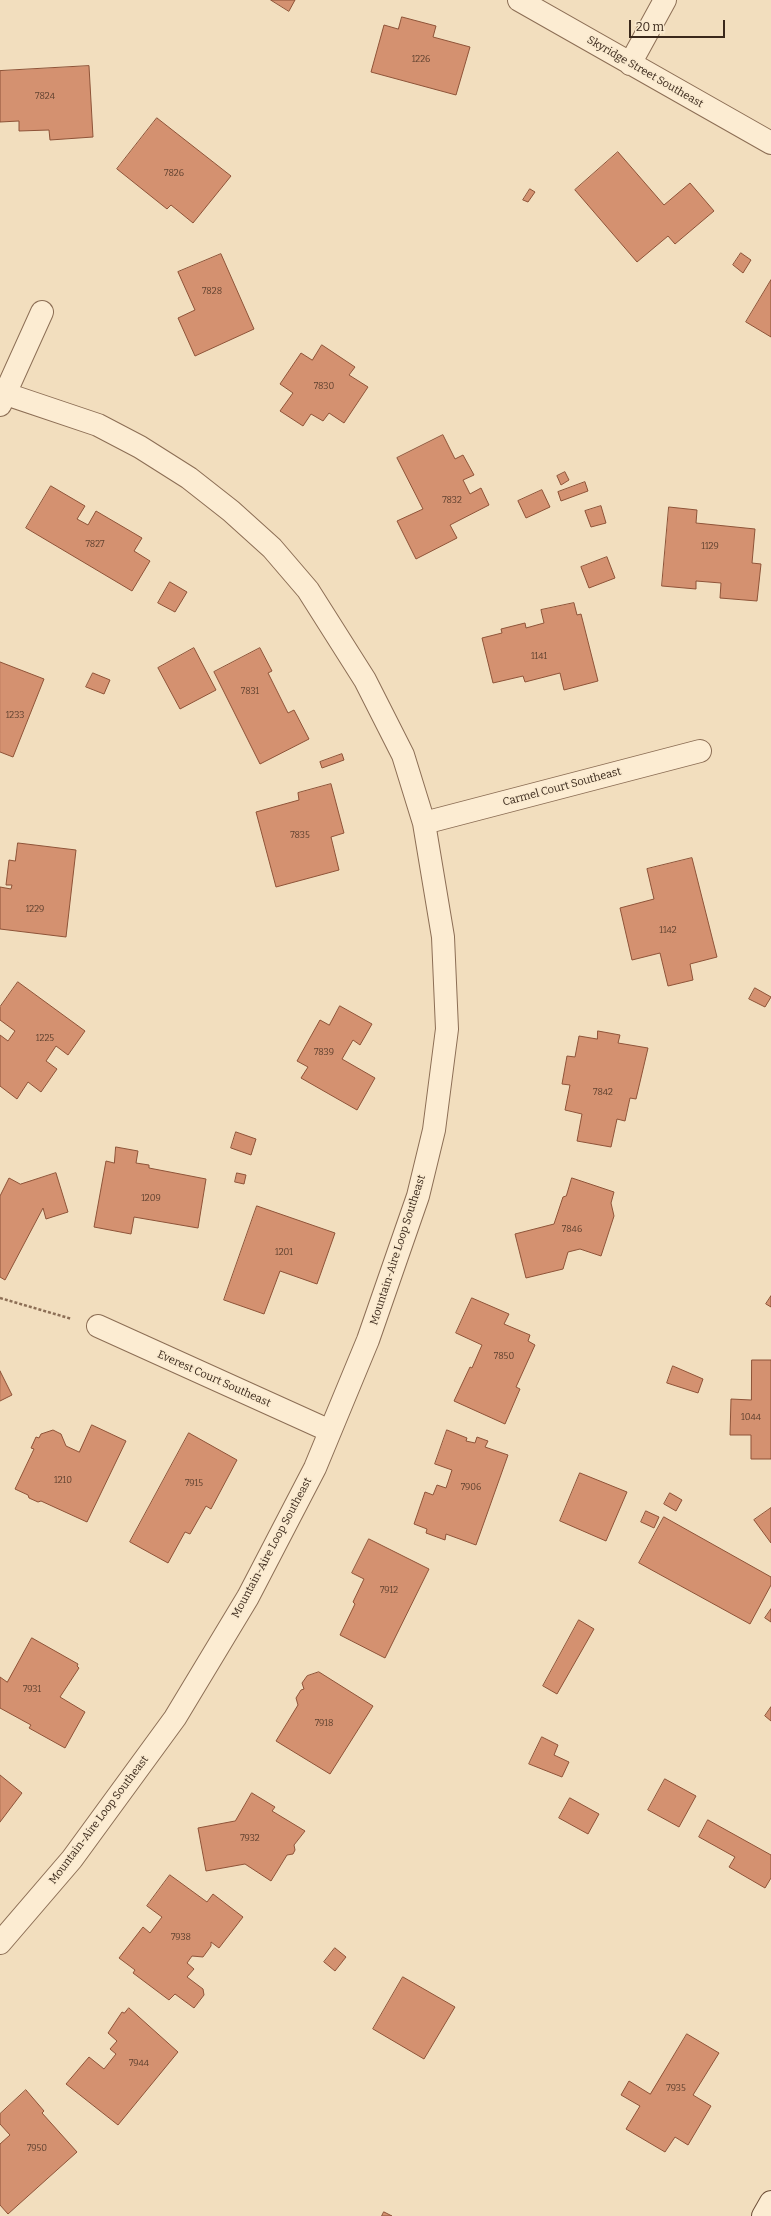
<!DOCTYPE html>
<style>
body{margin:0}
#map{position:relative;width:771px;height:2216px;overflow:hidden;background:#f2debe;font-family:Bitter,serif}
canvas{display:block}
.scale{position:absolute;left:629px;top:20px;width:96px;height:18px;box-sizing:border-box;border:2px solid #3a281b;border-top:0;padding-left:5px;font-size:12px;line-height:14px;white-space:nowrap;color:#3a281b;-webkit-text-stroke:3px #f9e9ce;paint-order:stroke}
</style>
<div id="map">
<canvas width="771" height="2216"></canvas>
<div class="scale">20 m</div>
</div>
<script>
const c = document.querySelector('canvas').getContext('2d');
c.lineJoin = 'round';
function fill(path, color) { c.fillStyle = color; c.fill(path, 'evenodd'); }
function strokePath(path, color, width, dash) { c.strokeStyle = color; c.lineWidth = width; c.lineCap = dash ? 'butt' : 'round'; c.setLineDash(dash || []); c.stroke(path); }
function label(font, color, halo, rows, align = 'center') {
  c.font = font + ' Bitter,serif'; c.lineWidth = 3; c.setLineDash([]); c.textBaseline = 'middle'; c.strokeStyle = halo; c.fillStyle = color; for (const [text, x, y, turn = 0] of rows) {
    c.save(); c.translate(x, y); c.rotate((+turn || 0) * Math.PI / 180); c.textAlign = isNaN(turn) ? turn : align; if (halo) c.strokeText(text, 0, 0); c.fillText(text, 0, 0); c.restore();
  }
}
const building = new Path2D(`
 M 271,0 L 295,0 L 289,11 Z
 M 402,17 L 436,26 L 433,37 L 470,47 L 456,95 L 371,72 L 384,25 L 398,29 Z
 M 89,66 L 93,137 L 50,140 L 49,130 L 19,131 L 19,121 L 0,122 L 0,71 Z
 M 157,118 L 231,176 L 193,223 L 171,205 L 167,209 L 117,169 Z
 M 618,152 L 664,205 L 690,183 L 714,211 L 675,244 L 668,236 L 637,262 L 575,190 Z
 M 530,189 L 535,192 L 528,202 L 523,200 Z
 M 741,253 L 751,260 L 743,273 L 733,265 Z
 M 221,254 L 254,329 L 195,356 L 178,318 L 195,310 L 178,272 Z
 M 771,280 L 771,337 L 746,322 Z
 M 322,345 L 355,367 L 349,375 L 368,387 L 344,423 L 329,413 L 323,421 L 311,414 L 303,426 L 280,411 L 293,393 L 280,384 L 301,353 L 312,360 Z
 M 443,435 L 455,459 L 463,455 L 474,475 L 463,480 L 470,494 L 481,488 L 489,505 L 450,525 L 457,538 L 416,559 L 397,521 L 423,509 L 397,458 Z
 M 565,472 L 569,480 L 561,485 L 557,476 Z
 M 585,482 L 588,491 L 561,501 L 558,492 Z
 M 51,486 L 85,506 L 77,519 L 88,525 L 96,511 L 142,538 L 134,551 L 150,561 L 132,591 L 26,528 Z
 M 542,490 L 550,507 L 526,518 L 518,501 Z
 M 601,506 L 606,523 L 591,527 L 585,511 Z
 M 669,507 L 697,510 L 696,523 L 755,529 L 752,563 L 761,564 L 757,601 L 720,598 L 721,583 L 696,581 L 696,589 L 662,586 Z
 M 607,557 L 615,578 L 589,588 L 581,567 Z
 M 170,582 L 187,592 L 175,612 L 158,603 Z
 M 574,603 L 577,615 L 581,614 L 598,681 L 564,690 L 560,673 L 525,682 L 523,676 L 493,683 L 482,638 L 502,633 L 501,629 L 525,623 L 526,628 L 544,623 L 541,610 Z
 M 194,648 L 216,690 L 180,709 L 158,668 Z
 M 260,648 L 272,671 L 268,673 L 288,713 L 294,710 L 309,739 L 260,764 L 214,672 Z
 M 0,662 L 44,679 L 13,757 L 0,752 Z
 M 93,673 L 110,680 L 104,694 L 86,687 Z
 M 342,754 L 344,760 L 322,768 L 320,762 Z
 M 331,784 L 344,833 L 331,837 L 339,870 L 276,887 L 256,812 L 299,800 L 298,793 Z
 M 18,843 L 76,850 L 66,937 L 0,929 L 0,887 L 11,889 L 12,885 L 6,885 L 9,860 L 15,861 Z
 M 692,858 L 717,957 L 690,964 L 693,980 L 668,986 L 660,953 L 632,960 L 620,908 L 654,899 L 647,869 Z
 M 18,982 L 85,1031 L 68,1055 L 56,1046 L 46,1061 L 57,1069 L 41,1092 L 28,1082 L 17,1099 L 0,1086 L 0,1035 L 8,1041 L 15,1031 L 0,1020 L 0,1007 Z
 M 755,988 L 771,997 L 765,1007 L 749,999 Z
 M 340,1006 L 372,1024 L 360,1045 L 353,1040 L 342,1059 L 375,1078 L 357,1110 L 301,1078 L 308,1067 L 297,1061 L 320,1020 L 329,1025 Z
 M 598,1031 L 620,1035 L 618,1043 L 648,1048 L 636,1099 L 630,1098 L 625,1121 L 617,1119 L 611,1147 L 577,1141 L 582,1114 L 565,1110 L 570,1085 L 562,1084 L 567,1056 L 575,1057 L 579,1036 L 597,1039 Z
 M 236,1132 L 256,1139 L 251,1155 L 231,1148 Z
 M 116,1147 L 138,1151 L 136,1163 L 149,1165 L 149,1168 L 206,1179 L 198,1228 L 134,1217 L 131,1234 L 94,1227 L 106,1161 L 114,1163 Z
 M 56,1173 L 68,1212 L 46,1219 L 43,1208 L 5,1280 L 0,1277 L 0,1196 L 9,1178 L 20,1184 Z
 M 237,1173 L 246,1175 L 244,1184 L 235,1182 Z
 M 572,1178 L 614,1192 L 611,1203 L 614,1216 L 601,1256 L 580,1249 L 568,1252 L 563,1269 L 526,1278 L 515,1234 L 554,1224 L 563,1197 L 566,1196 Z
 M 257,1206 L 335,1233 L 317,1284 L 280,1271 L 264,1314 L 224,1300 Z
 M 771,1296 L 771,1307 L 766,1304 Z
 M 472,1298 L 509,1314 L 504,1324 L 530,1335 L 528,1341 L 535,1345 L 516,1387 L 520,1389 L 505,1424 L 454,1401 L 470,1367 L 472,1368 L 482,1345 L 456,1333 Z
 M 752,1360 L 771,1360 L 771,1459 L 751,1459 L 751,1435 L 730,1435 L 731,1399 L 751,1400 Z
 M 673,1366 L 703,1379 L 698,1393 L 667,1383 Z
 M 0,1371 L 12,1395 L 0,1401 Z
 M 92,1425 L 126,1441 L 87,1522 L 41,1501 L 38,1502 L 29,1498 L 28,1495 L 15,1489 L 34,1449 L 31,1448 L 36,1437 L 39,1438 L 41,1434 L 53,1430 L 61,1434 L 66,1446 L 79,1452 Z
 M 447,1430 L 467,1438 L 466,1441 L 475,1443 L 477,1437 L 488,1441 L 485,1447 L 508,1455 L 476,1545 L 446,1534 L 445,1540 L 426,1533 L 427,1529 L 414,1524 L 425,1492 L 433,1495 L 437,1485 L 446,1488 L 452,1470 L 435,1464 Z
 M 189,1433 L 237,1460 L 211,1509 L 206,1506 L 190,1534 L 185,1532 L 168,1563 L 130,1542 Z
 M 580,1473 L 627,1492 L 606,1541 L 560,1521 Z
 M 670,1493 L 682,1500 L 676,1511 L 664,1504 Z
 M 771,1508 L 771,1543 L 754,1520 Z
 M 646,1511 L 659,1517 L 654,1528 L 641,1522 Z
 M 664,1517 L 771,1577 L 771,1585 L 750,1624 L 639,1563 Z
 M 369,1539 L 429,1569 L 385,1658 L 340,1635 L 355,1604 L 353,1602 L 364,1579 L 352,1573 Z
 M 771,1609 L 771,1622 L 765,1618 Z
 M 579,1620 L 594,1629 L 557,1694 L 543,1686 Z
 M 32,1638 L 78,1664 L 77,1666 L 79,1668 L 60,1697 L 85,1712 L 65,1748 L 29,1728 L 31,1725 L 0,1708 L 0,1677 L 7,1682 Z
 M 319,1672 L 373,1706 L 330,1774 L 276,1741 L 298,1705 L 296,1698 L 301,1690 L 304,1689 L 302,1683 L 307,1676 Z
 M 771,1707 L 771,1721 L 765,1716 Z
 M 542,1737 L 558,1745 L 554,1755 L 569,1762 L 562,1777 L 529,1764 Z
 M 0,1775 L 22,1793 L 0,1822 Z
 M 665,1779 L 696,1796 L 679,1827 L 648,1810 Z
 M 252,1793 L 275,1807 L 272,1811 L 305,1831 L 294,1845 L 295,1850 L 293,1854 L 287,1855 L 271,1881 L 245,1864 L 206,1871 L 198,1828 L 235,1821 Z
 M 570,1798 L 599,1814 L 588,1834 L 559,1818 Z
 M 708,1820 L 771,1855 L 771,1878 L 765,1888 L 729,1867 L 735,1857 L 699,1837 Z
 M 170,1875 L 207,1902 L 213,1894 L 243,1917 L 219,1948 L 211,1942 L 211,1946 L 203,1957 L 192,1956 L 187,1963 L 194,1969 L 187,1977 L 203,1989 L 204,1995 L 194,2008 L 175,1994 L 169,2000 L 133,1973 L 135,1970 L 119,1958 L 143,1927 L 150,1933 L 162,1917 L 147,1906 Z
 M 335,1948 L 346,1957 L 335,1971 L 324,1962 Z
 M 403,1977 L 455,2007 L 424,2059 L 373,2029 Z
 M 129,2008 L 178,2052 L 118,2125 L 66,2084 L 89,2057 L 104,2069 L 116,2054 L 110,2049 L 117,2041 L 108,2033 L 122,2012 L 124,2013 Z
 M 687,2034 L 719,2053 L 693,2095 L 711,2106 L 688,2145 L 675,2137 L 665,2152 L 626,2129 L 640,2106 L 621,2095 L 629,2081 L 650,2094 Z
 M 26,2090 L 44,2111 L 42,2113 L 77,2152 L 8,2214 L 0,2205 L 0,2144 L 10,2135 L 0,2124 L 0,2114 Z
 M 384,2212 L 392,2216 L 382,2216 Z`);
const path = new Path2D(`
 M 0,1298 L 72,1319`);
const minor = new Path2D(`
 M 519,0 L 771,143
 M 630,64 L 665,0
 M 0,392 L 98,425 L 140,447 L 189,478 L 231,511 L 272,548 L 308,590 L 365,680 L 403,755 L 424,823 L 443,937 L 447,1029 L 434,1130 L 418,1196 L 368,1340 L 315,1468 L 248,1597 L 175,1718 L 72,1859 L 0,1943
 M 0,405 L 42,312
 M 424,823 L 700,751
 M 98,1326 L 330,1431`);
const secondary = new Path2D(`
 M 763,2216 L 771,2202`);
const numberNames = [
 ["1226",421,59],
 ["7824",45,96],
 ["7826",174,173],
 ["7828",212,291],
 ["7830",324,386],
 ["7832",452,500],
 ["7827",95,544],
 ["1129",710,546],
 ["1141",539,656],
 ["7831",250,691],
 ["1233",15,715],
 ["7835",300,835],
 ["1229",35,909],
 ["1142",668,930],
 ["1225",45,1038],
 ["7839",324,1052],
 ["7842",603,1092],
 ["1209",151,1198],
 ["7846",572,1229],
 ["1201",284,1252],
 ["7850",504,1356],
 ["1044",751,1417],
 ["1210",63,1480],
 ["7915",194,1483],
 ["7906",471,1487],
 ["7912",389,1590],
 ["7931",32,1689],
 ["7918",324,1723],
 ["7932",250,1838],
 ["7938",181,1937],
 ["7944",139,2063],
 ["7935",676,2088],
 ["7950",37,2148]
];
const streetNames = [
 ["Skyridge Street Southeast",645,72,30],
 ["Carmel Court Southeast",562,787,-15],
 ["Mountain-Aire Loop Southeast",398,1250,-72],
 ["Everest Court Southeast",214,1379,24],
 ["Mountain-Aire Loop Southeast",272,1548,-62],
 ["Mountain-Aire Loop Southeast",99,1820,-53]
];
fill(building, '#d49170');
strokePath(building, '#8e5338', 1);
strokePath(minor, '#8c6e55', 24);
strokePath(secondary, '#6e4f38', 24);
strokePath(path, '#8c6e55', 2.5, [3, 2]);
strokePath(minor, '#fcecd2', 22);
strokePath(secondary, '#fcecd2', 22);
label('9px', '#604230', null, numberNames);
label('11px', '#3a281b', '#f9e9ce', streetNames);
</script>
